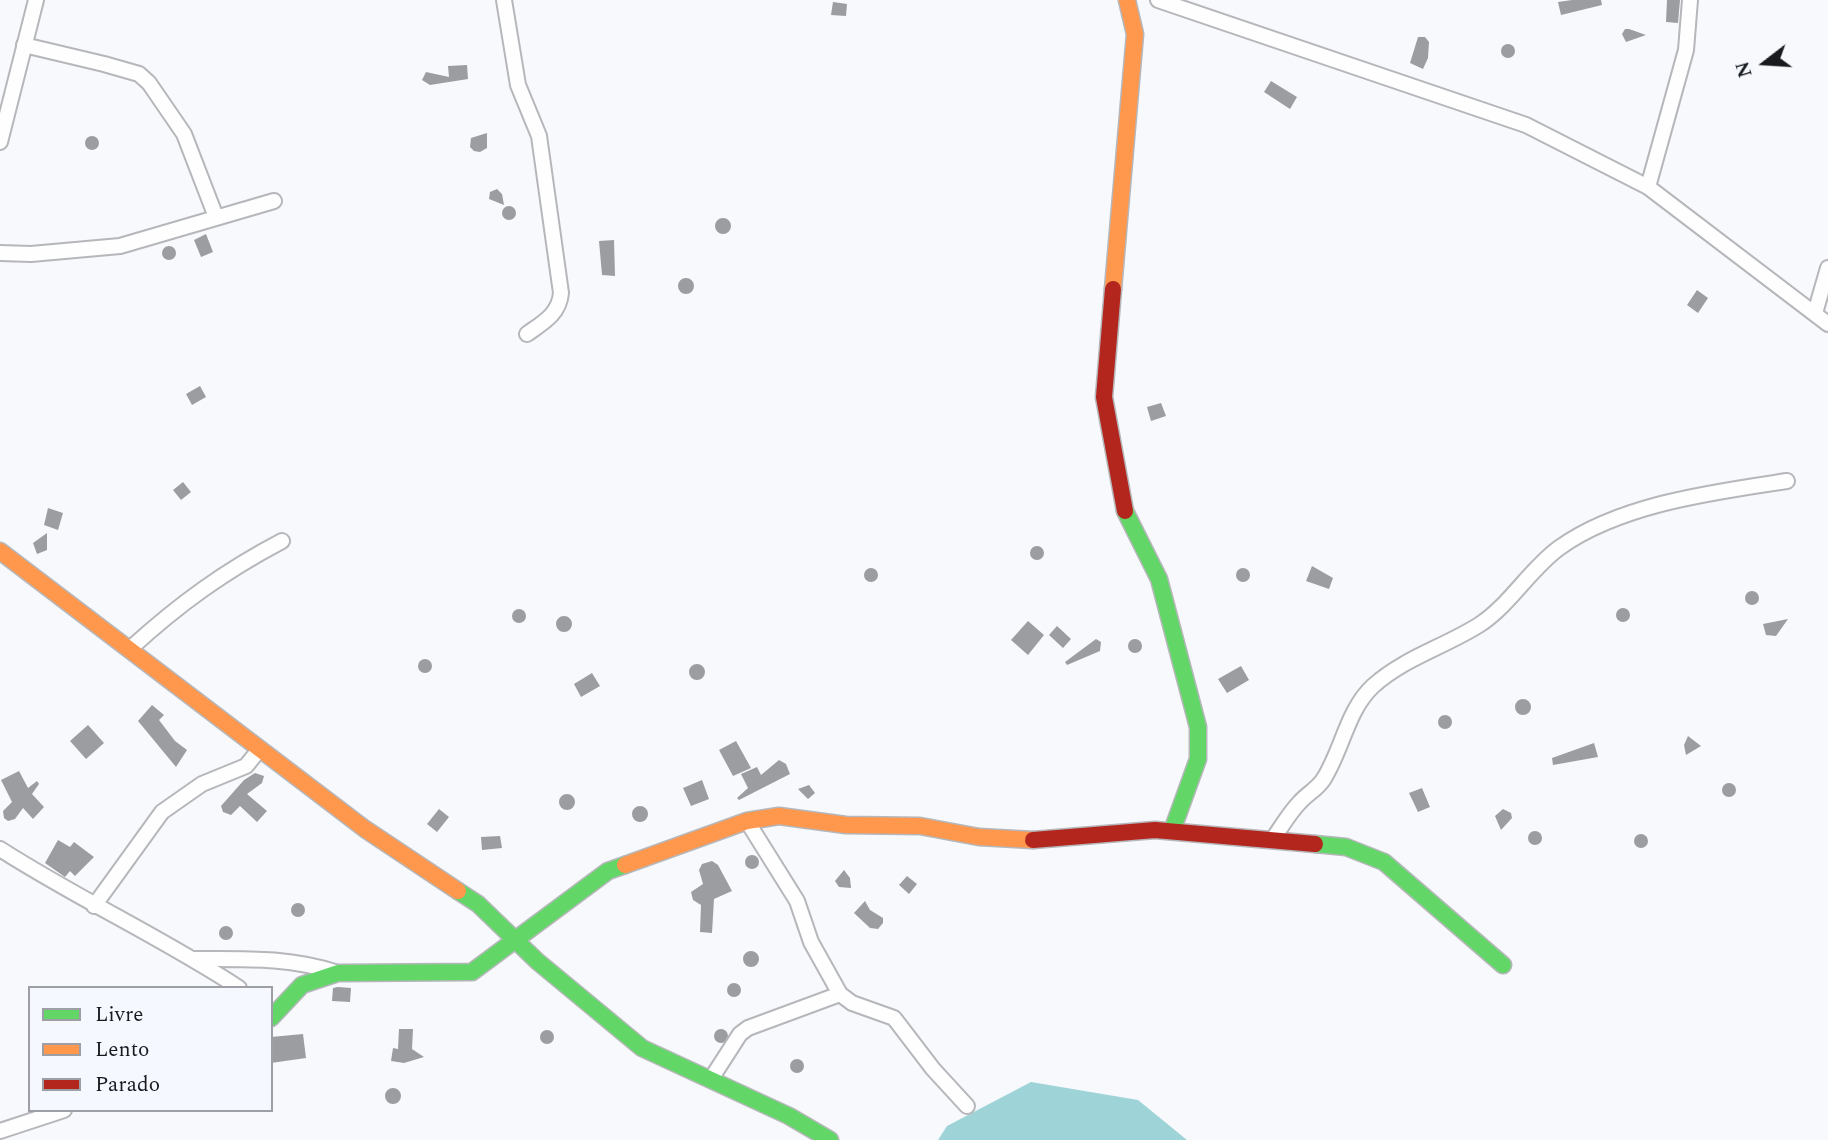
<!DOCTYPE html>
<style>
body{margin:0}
#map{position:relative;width:1828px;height:1140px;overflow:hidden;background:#f7f9fc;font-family:Spectral,serif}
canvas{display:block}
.legend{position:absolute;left:28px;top:986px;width:245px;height:126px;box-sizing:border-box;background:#f5f8fe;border:2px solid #9d9fa4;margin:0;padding:9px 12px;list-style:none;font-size:21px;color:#181a1e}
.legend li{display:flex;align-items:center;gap:14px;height:35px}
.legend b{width:35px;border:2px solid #9d9fa4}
.north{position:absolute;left:1730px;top:28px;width:70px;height:70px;-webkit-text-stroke:5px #f5f8fe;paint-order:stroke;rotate:253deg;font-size:19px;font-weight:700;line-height:28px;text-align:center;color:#181a1e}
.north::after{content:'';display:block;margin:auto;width:24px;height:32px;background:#181a1e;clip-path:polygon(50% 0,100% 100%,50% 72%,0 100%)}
</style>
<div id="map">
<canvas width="1828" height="1140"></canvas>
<ul class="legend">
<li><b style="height:9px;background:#63d668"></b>Livre</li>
<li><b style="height:9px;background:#ff974d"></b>Lento</li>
<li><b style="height:9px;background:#b3261e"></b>Parado</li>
</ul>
<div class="north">N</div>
</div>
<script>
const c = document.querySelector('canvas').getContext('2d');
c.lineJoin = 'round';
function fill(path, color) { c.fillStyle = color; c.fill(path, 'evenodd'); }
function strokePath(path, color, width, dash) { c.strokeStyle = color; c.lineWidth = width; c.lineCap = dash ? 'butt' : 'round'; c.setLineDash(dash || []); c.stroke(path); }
const water = new Path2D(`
 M 1031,1082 L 1138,1100 L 1187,1140 L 938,1140 L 947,1126 Z`);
const building = new Path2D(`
 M 1572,0 L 1601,0 L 1602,5 L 1561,15 L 1558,2 Z
 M 1667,0 L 1680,0 L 1678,23 L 1666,22 Z
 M 833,2 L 847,4 L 846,16 L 831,15 Z
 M 1625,29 L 1629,29 L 1646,35 L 1626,42 L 1622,34 Z
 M 1418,37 L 1425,37 L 1429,42 L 1428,58 L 1423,69 L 1410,63 Z
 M1501 51a7 7 0 1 1 14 0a7 7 0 1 1-14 0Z
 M 467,65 L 468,79 L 430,85 L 422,80 L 426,72 L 449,77 L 448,66 Z
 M 1271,81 L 1297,97 L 1290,109 L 1264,92 Z
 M 487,133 L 487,148 L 480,152 L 474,151 L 470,147 L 471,138 Z
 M85 143a7 7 0 1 1 14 0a7 7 0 1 1-14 0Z
 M 497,189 L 502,194 L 504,205 L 489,199 L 490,192 Z
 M502 213a7 7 0 1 1 14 0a7 7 0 1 1-14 0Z
 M715 226a8 8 0 1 1 16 0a8 8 0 1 1-16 0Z
 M 206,234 L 213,252 L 201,257 L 194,240 Z
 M 614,240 L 615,276 L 602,275 L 599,241 Z
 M162 253a7 7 0 1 1 14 0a7 7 0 1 1-14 0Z
 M678 286a8 8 0 1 1 16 0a8 8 0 1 1-16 0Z
 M 1697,290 L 1708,298 L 1698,313 L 1687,305 Z
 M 200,386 L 206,397 L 192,405 L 186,394 Z
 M 1161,403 L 1166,416 L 1151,421 L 1147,407 Z
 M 183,482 L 191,492 L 181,500 L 173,490 Z
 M 48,508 L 63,513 L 58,530 L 44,525 Z
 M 47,533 L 47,550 L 37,554 L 33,543 Z
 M1030 553a7 7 0 1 1 14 0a7 7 0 1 1-14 0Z
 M 1312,566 L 1333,578 L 1329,589 L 1306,581 Z
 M1236 575a7 7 0 1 1 14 0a7 7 0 1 1-14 0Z
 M864 575a7 7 0 1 1 14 0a7 7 0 1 1-14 0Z
 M1745 598a7 7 0 1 1 14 0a7 7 0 1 1-14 0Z
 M1616 615a7 7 0 1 1 14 0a7 7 0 1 1-14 0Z
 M512 616a7 7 0 1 1 14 0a7 7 0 1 1-14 0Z
 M556 624a8 8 0 1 1 16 0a8 8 0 1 1-16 0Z
 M 1788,619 L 1776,636 L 1766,635 L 1763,624 Z
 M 1028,621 L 1044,635 L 1028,655 L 1011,640 Z
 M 1057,626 L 1071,639 L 1063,648 L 1049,635 Z
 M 1096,639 L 1101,642 L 1100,651 L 1067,665 L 1065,662 Z
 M1128 646a7 7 0 1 1 14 0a7 7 0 1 1-14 0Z
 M418 666a7 7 0 1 1 14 0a7 7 0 1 1-14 0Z
 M689 672a8 8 0 1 1 16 0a8 8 0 1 1-16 0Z
 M 1241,666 L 1249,680 L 1227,693 L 1218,679 Z
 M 592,673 L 600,686 L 581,697 L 574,684 Z
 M1515 707a8 8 0 1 1 16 0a8 8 0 1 1-16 0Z
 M 152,705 L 164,715 L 159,720 L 175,741 L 187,750 L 176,767 L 138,721 Z
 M1438 722a7 7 0 1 1 14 0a7 7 0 1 1-14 0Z
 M 88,725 L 104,743 L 86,759 L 70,741 Z
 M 1688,736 L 1701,746 L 1686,755 L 1684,745 Z
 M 736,741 L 751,768 L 733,776 L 719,750 Z
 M 1594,743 L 1598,757 L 1553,765 L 1552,758 Z
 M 779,760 L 786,764 L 790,774 L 739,800 L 737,798 L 748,788 L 741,774 L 757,767 L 761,775 Z
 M 19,771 L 28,788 L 37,781 L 39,784 L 32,794 L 44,807 L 33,819 L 23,808 L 15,819 L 8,821 L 4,818 L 3,811 L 12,802 L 1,780 Z
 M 255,773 L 264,776 L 262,783 L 247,794 L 267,811 L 257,822 L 240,806 L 231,815 L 223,812 L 221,806 L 244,780 Z
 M 702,780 L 709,799 L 691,806 L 683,788 Z
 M1722 790a7 7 0 1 1 14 0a7 7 0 1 1-14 0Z
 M 809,785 L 815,793 L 808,799 L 798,789 Z
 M 1422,788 L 1430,807 L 1418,812 L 1409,793 Z
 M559 802a8 8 0 1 1 16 0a8 8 0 1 1-16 0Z
 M632 814a8 8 0 1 1 16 0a8 8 0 1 1-16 0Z
 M 439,809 L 449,817 L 437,832 L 427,824 Z
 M 1503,809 L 1511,813 L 1512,818 L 1501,830 L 1495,816 Z
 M1528 838a7 7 0 1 1 14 0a7 7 0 1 1-14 0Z
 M1634 841a7 7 0 1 1 14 0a7 7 0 1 1-14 0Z
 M 500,836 L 502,848 L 482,850 L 481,837 Z
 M 58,840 L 70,847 L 74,842 L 94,857 L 75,876 L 70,871 L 65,877 L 45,863 Z
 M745 862a7 7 0 1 1 14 0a7 7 0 1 1-14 0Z
 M 712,861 L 718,865 L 732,891 L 714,899 L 712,933 L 700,932 L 701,905 L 693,900 L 691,892 L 703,884 L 699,870 L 702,864 Z
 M 844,870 L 850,878 L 851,888 L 839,887 L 835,881 Z
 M 907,876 L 917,884 L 909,894 L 899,885 Z
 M 865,901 L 870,910 L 883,918 L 883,923 L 878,929 L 870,928 L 854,913 Z
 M291 910a7 7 0 1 1 14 0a7 7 0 1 1-14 0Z
 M219 933a7 7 0 1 1 14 0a7 7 0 1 1-14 0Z
 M743 959a8 8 0 1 1 16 0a8 8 0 1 1-16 0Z
 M727 990a7 7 0 1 1 14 0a7 7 0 1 1-14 0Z
 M 338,987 L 351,988 L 350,1002 L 332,1001 L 333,988 Z
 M 399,1029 L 413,1029 L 412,1049 L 424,1057 L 404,1063 L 391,1061 L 393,1048 L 398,1049 Z
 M714 1036a7 7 0 1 1 14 0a7 7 0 1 1-14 0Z
 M540 1037a7 7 0 1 1 14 0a7 7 0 1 1-14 0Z
 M 303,1034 L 306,1058 L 271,1063 L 271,1037 Z
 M790 1066a7 7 0 1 1 14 0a7 7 0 1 1-14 0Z
 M385 1096a8 8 0 1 1 16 0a8 8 0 1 1-16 0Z`);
const street = new Path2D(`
 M 504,0 L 518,85 L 539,136 L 561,293 C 559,314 544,322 527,334
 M 1158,0 L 1526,125 L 1648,187 L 1828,324
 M 24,45 L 104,64 L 139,74 L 149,83 L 184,134 L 216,217
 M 0,142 L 36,0
 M 1648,187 L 1686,50 L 1690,0
 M 0,253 L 31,254 L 120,246 L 274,201
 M 1815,313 L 1828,268
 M 131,648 C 179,604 225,571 282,541
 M 747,821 L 797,901 L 811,942 L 840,994 L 852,1003 L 894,1018 L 933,1069 L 967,1106
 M 1272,840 C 1281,828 1289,813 1300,802 C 1307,794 1317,789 1323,780 C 1342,751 1347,710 1373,686 C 1404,658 1444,647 1479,625 C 1510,605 1529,570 1559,548 C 1620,504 1714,492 1787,481
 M 0,849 C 78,899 161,937 239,988
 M 94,906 L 162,812 L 202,784 L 246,766 L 259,750
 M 195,959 C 245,959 290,957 338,973
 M 711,1079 L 740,1034 L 748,1028 L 840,994
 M 0,1131 L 64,1110`);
const fast = new Path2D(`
 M 1125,511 L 1159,579 L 1198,727 L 1198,759 L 1172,831
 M 1315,844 L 1346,847 L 1384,862 L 1503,965
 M 458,891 L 478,904 L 537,961 L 642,1048 L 789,1116 L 830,1140
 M 271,1018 L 302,985 L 338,973 L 472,972 L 608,871 L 625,865`);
const slow = new Path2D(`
 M 1113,289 L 1135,34 L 1127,0
 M 0,551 L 365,829 L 458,891
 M 625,865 L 747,821 L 779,816 L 846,825 L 920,826 L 979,837 L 1033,840`);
const jam = new Path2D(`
 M 1113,289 L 1104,397 L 1125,511
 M 1033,840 L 1155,830 L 1315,844`);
fill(water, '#9ed4d8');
fill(building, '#9b9da0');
strokePath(street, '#b6b7ba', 18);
strokePath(fast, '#b6b7ba', 19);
strokePath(slow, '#b6b7ba', 19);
strokePath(jam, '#b6b7ba', 19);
strokePath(street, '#fefeff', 14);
strokePath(fast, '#63d668', 16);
strokePath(slow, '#ff974d', 16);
strokePath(jam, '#b3261e', 16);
</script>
